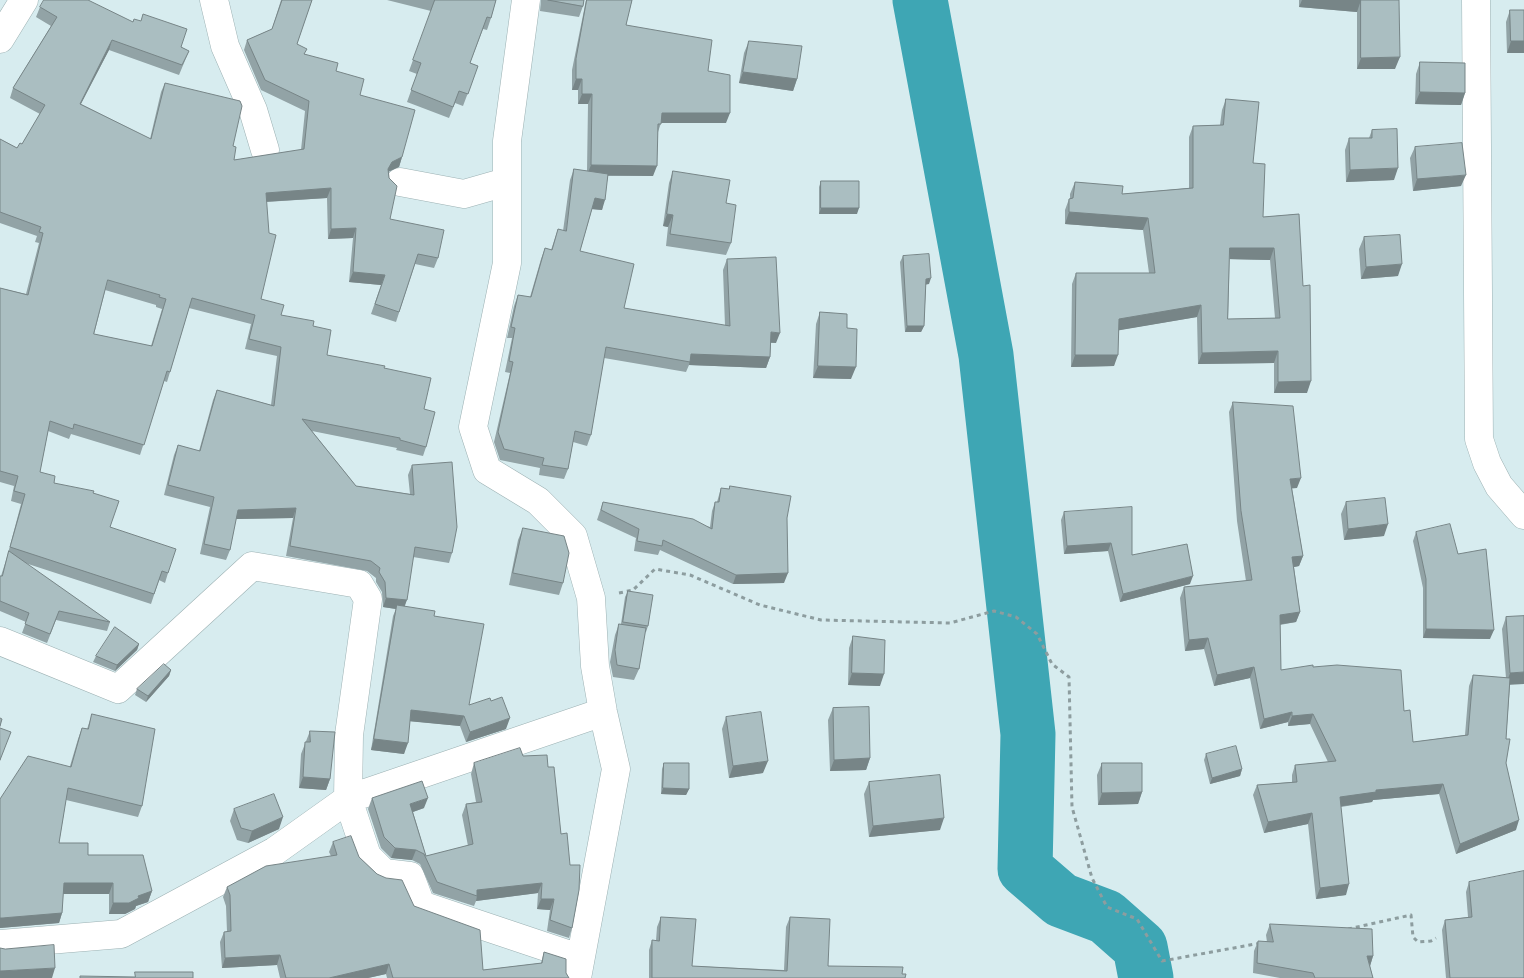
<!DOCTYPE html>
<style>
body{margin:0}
canvas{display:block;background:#d7ecef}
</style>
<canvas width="1524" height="978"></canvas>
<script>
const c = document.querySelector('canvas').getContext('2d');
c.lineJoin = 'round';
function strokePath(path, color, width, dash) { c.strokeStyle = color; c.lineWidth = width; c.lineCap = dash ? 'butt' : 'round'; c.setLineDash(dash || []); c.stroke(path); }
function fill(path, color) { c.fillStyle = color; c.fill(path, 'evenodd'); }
const river = new Path2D(`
 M 920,0 L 986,355 L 1028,734 L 1025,869 L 1061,900 L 1106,917 L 1140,947 L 1146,978`);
const path = new Path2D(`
 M 619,593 L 633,590 L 655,569 L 690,575 L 760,605 L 821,620 L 950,623 L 994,611 L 1016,617 L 1037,634 L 1052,664 L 1069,677 L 1072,807 L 1092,878 L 1107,907 L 1137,919 L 1162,961 L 1261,943
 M 1348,929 L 1411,915 L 1413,937 L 1418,942 L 1431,941 L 1436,938`);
const minor = new Path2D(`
 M 214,0 L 225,46 L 253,110 L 265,150
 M 526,0 L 507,141 L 507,263 L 473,427 L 487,470 L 538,501 L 573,536 L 591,598 L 595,666 L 603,712 L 616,769 L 577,978
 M 1476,0 L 1479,439 L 1487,463 L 1499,486 L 1524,515
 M 0,39 L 24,0
 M 400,182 L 464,194 L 506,182
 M 0,641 L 118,689 L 252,566 L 359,584 L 368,599 L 349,735 L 348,799 L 367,856 L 384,873 L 410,876 L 421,905 L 579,958
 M 0,944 L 121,934 L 275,851 L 348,799 L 603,712`);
const wall = new Path2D(`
 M 281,0 L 312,0 L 297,44 L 305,54 L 336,71 L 360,95 L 402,157 L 399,167 L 389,171 L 390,219 L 438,258 L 434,268 L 415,264 L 396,322 L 371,314 L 381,285 L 349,282 L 353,238 L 328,239 L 327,198 L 266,202 L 261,299 L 281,315 L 313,326 L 327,355 L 384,368 L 424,409 L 426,447 L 423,456 L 396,450 L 397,448 L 312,431 L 356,486 L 410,494 L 408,475 L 412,465 L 452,553 L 449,563 L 413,557 L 405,606 L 434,616 L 469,705 L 491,701 L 506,729 L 466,742 L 460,726 L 410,721 L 404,754 L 371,750 L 393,616 L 396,609 L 383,607 L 382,592 L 376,582 L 376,578 L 367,571 L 286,556 L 293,518 L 236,519 L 230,550 L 226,560 L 200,554 L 210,507 L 164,495 L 174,455 L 178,445 L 199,451 L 213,400 L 217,390 L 271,405 L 277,356 L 245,349 L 251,324 L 189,308 L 170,372 L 167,382 L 164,381 L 140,455 L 71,434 L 69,439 L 48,431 L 40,472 L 54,483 L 93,493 L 110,527 L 168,573 L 165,583 L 159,580 L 151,604 L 25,563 L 110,622 L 107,631 L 56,620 L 47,643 L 22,633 L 26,622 L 0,611 L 0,576 L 1,576 L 7,557 L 21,504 L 11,501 L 14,486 L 0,482 L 0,288 L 26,294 L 39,243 L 35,242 L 37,236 L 0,223 L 0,139 L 17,148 L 22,144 L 40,114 L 10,98 L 13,88 L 51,26 L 36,17 L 40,7 L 181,47 L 189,51 L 179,75 L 109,50 L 81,104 L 150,139 L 161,92 L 165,83 L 233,146 L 234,160 L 301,150 L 305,111 L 261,90 L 244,50 L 247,40 L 272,29 ZM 105,290 L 156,305 L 156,307 L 162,309 L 151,346 L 94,334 Z
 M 387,0 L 496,0 L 491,18 L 487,30 L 483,29 L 470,63 L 478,66 L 463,106 L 455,103 L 449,118 L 407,102 L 417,74 L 409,71 L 431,11 Z
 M 541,0 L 584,0 L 583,6 L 579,17 L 540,11 Z
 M 586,0 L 632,0 L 626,25 L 708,71 L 726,123 L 661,123 L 658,132 L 653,176 L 608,176 L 602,210 L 592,209 L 580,251 L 624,308 L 725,326 L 723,270 L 727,259 L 776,343 L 771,343 L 770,357 L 766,368 L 689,365 L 686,372 L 604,358 L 591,435 L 587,446 L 573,442 L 568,469 L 564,479 L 539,475 L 540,468 L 500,460 L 494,442 L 510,373 L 505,372 L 512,338 L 507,338 L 514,306 L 518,295 L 530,297 L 541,259 L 545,248 L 551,250 L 558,229 L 563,231 L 570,180 L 574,169 L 587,171 L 588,104 L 578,104 L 578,90 L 572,90 L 572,70 Z
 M 1299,0 L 1399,0 L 1395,69 L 1357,69 L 1357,12 L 1299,7 Z
 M 1510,10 L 1524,10 L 1524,53 L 1507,53 L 1506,22 Z
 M 749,41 L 797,79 L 793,91 L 739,83 L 744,53 Z
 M 1420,62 L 1465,93 L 1461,105 L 1415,104 L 1416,74 Z
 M 1226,99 L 1253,163 L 1263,217 L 1299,214 L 1307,393 L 1274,393 L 1274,363 L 1198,364 L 1197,317 L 1119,330 L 1114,366 L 1071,367 L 1072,284 L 1076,273 L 1149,273 L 1143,230 L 1065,224 L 1065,210 L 1069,199 L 1070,199 L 1070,194 L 1075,182 L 1122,194 L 1189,188 L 1189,137 L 1193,126 L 1220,125 L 1222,110 ZM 1229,259 L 1270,260 L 1275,318 L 1228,319 Z
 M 1372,130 L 1394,180 L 1346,182 L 1345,150 L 1349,138 L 1369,138 Z
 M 1415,147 L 1461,186 L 1413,191 L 1410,158 Z
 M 673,171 L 726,203 L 731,243 L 726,255 L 666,246 L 668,227 L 663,226 L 669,183 Z
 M 821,181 L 857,214 L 819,214 L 819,187 Z
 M 1364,237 L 1398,276 L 1361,279 L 1359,249 Z
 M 903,256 L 929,284 L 926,284 L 924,326 L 921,332 L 905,332 L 900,262 Z
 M 820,312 L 847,328 L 851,379 L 813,378 L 816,324 Z
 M 1233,402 L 1297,488 L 1292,488 L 1303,556 L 1299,566 L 1294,567 L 1300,612 L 1296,622 L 1280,625 L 1281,670 L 1313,667 L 1404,711 L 1413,742 L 1465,735 L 1469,686 L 1473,675 L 1506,678 L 1502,629 L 1506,617 L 1524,616 L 1510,685 L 1506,739 L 1506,763 L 1516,830 L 1456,854 L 1439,794 L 1373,800 L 1372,802 L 1341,807 L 1346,895 L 1316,899 L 1308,824 L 1264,833 L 1253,795 L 1257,785 L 1292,782 L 1292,775 L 1295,765 L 1328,762 L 1310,724 L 1288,726 L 1288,722 L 1260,729 L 1250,678 L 1214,686 L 1204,649 L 1185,651 L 1180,598 L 1184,587 L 1246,581 L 1237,521 L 1229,412 Z
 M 730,486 L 787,518 L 784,583 L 733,584 L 660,550 L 658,555 L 634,551 L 636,538 L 597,520 L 603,502 L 710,527 L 712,511 L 715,502 L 717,502 L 721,488 L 729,489 Z
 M 1346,502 L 1384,536 L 1344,540 L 1341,514 Z
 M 1064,512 L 1132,555 L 1190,584 L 1120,602 L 1108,551 L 1064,554 L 1061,520 Z
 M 523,528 L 563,583 L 559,595 L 509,585 L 518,540 Z
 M 1416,532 L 1458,554 L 1490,639 L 1423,638 L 1423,588 L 1413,541 Z
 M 628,591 L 648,626 L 646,632 L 645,632 L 639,669 L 634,680 L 613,677 L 610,662 L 615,635 L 619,624 L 621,624 L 625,597 Z
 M 853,636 L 880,686 L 848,685 L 849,648 Z
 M 139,644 L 137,650 L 115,671 L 93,662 L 96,656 Z
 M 171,670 L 169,676 L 146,702 L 135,695 L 137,689 Z
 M 833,708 L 870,758 L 866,770 L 830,771 L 828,720 Z
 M 92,714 L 142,806 L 138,817 L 66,800 L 59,843 L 88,855 L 152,891 L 148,902 L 136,906 L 135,909 L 125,914 L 109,914 L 109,894 L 63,894 L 62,913 L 59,923 L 0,928 L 70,766 L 78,739 L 82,728 L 87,729 Z
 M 726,717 L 763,773 L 729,778 L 722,729 Z
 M 310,731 L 330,779 L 326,790 L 299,788 L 301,754 Z
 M 1206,754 L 1242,769 L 1240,776 L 1210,784 L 1204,760 Z
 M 523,756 L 548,767 L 561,834 L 572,928 L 569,938 L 547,931 L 550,910 L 537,909 L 538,893 L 476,901 L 474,906 L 433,893 L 420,864 L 412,860 L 391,858 L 381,848 L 368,809 L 372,798 L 424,808 L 413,812 L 426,856 L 468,846 L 462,815 L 466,804 L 476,802 L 471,774 L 474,763 Z
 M 664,763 L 689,789 L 686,795 L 661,794 L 662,769 Z
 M 1102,763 L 1142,792 L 1138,804 L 1098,805 L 1097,775 Z
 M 869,782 L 940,830 L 869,837 L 864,794 Z
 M 234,809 L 279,829 L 248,843 L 237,840 L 230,821 Z
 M 333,842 L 359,857 L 377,874 L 414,906 L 483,970 L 541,963 L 544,952 L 566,973 L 569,978 L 387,978 L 386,974 L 368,978 L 280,978 L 277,965 L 222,968 L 220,942 L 224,932 L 227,932 L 226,906 L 223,897 L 227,887 L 331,856 L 329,852 Z
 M 1469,882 L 1524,978 L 1446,978 L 1442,930 L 1445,920 L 1468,917 L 1466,892 Z
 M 661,917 L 692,966 L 784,970 L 786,927 L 790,917 L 828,966 L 902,974 L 905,978 L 649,978 L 649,950 L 652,940 L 656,941 L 657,927 Z
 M 1270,924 L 1373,956 L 1370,966 L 1373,978 L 1280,978 L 1253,973 L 1254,951 L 1258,941 L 1267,942 L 1266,935 Z`);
const shadedWall = new Path2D(`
 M 1302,0 L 1361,0 L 1357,12 L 1299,7 Z
 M 112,40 L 109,50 L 76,113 L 80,104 Z
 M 1511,41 L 1524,41 L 1524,53 L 1507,53 Z
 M 1400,57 L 1395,69 L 1357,69 L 1361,58 Z
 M 743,72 L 797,79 L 793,91 L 739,83 Z
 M 576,79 L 582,79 L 578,90 L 572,90 Z
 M 1420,92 L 1465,93 L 1461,105 L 1415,104 Z
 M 582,94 L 592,94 L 588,104 L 578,104 Z
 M 662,113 L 730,113 L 726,123 L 658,123 Z
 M 402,157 L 399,167 L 388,172 L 388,169 L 392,162 Z
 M 591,165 L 657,166 L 653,176 L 587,175 Z
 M 1398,168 L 1394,180 L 1346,182 L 1350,170 Z
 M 1466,175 L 1461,186 L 1413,191 L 1417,179 Z
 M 331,188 L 327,198 L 262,202 L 266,193 Z
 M 595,198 L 605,200 L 602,210 L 591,209 Z
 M 821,208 L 859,208 L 857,214 L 819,214 Z
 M 1069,212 L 1148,218 L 1143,230 L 1065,224 Z
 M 667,214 L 673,215 L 668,227 L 663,226 Z
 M 356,228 L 353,238 L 328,239 L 331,229 Z
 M 1230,248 L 1274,248 L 1270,260 L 1225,259 Z
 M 1402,264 L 1398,276 L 1361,279 L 1366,267 Z
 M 353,272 L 385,275 L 381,285 L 349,282 Z
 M 931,278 L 929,284 L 924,285 L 926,279 Z
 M 1201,305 L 1197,317 L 1115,331 L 1119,319 Z
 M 907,326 L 924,326 L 921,332 L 905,332 Z
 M 771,332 L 780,333 L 776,343 L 767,342 Z
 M 1278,351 L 1274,363 L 1198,364 L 1202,353 Z
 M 691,354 L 770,357 L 766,368 L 689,365 Z
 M 1075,355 L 1118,355 L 1114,366 L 1071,367 Z
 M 818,366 L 856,367 L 851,379 L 813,378 Z
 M 1311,381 L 1307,393 L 1274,393 L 1278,382 Z
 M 1301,478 L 1297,488 L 1286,489 L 1290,479 Z
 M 296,508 L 293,518 L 235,519 L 238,510 Z
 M 1388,524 L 1384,536 L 1344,540 L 1348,529 Z
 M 1111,543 L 1108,551 L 1064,554 L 1067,546 Z
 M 1303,556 L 1299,566 L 1289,568 L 1292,557 Z
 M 788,573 L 784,583 L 733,584 L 736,575 Z
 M 1193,576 L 1190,584 L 1120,602 L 1123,594 Z
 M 386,598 L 407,600 L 403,610 L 397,605 L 396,609 L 383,607 Z
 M 1300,612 L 1296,622 L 1276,625 L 1280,615 Z
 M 1426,629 L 1494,630 L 1490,639 L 1423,638 Z
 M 1208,638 L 1204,649 L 1185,651 L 1189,640 Z
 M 139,644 L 137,650 L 115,671 L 117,665 Z
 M 1254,667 L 1250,678 L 1214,686 L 1217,675 Z
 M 171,670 L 169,676 L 146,702 L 148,696 Z
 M 1524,672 L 1524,684 L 1506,685 L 1510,673 Z
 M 852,673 L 884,674 L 880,686 L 848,685 Z
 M 411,710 L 464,716 L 460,726 L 407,721 Z
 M 1292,712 L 1288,722 L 1260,729 L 1264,719 Z
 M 1313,714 L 1310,724 L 1288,726 L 1292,716 Z
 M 510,718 L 506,729 L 466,742 L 470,732 Z
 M 374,739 L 408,743 L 404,754 L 371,750 Z
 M 870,758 L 866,770 L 830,771 L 834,760 Z
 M 768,761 L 763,773 L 729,778 L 733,766 Z
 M 1242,769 L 1240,776 L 1210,784 L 1212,778 Z
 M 303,777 L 330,779 L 326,790 L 299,788 Z
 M 1443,784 L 1439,794 L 1373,800 L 1372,802 L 1336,807 L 1340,797 L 1376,790 Z
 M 663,788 L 689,789 L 686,795 L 661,794 Z
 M 1142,792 L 1138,804 L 1098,805 L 1102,793 Z
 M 428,798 L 424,808 L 407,814 L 410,804 Z
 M 1312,813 L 1308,824 L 1264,833 L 1268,822 Z
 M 283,817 L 279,829 L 248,843 L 252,831 Z
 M 944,818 L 940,830 L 869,837 L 873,826 Z
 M 1519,820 L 1516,830 L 1456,854 L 1460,844 Z
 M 395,848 L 416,850 L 412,860 L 391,858 Z
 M 64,883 L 113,883 L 109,894 L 60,894 Z
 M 542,883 L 538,893 L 476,901 L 477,896 L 477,890 Z
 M 1349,884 L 1346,895 L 1316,899 L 1320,888 Z
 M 152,891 L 148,902 L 136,906 L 135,909 L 125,914 L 109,914 L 113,903 L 138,896 Z
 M 541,899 L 554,899 L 550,910 L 537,909 Z
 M 62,913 L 59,923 L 0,928 L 0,918 L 2,918 Z
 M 280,955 L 277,965 L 222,968 L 225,958 Z
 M 1367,956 L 1373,956 L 1370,966 Z
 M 389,964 L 386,974 L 368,978 L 329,978 Z
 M 55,968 L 52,978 L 0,978 L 0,971 Z`);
const building = new Path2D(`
 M 44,0 L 88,0 L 133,22 L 134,19 L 141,21 L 143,14 L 187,29 L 181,47 L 189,51 L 182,65 L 112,40 L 80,104 L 151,139 L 165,83 L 240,101 L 242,106 L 233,146 L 236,147 L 234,160 L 304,149 L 309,101 L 265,80 L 247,40 L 272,29 L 282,0 L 312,0 L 297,44 L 307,49 L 304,54 L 338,63 L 336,71 L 364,79 L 360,95 L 415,110 L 402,157 L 392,162 L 388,169 L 389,178 L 397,186 L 390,219 L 444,230 L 438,258 L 418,254 L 399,312 L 375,304 L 385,275 L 353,272 L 356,228 L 331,229 L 331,188 L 266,193 L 269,233 L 276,235 L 261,299 L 284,305 L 281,315 L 314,321 L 313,326 L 331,330 L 327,355 L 385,366 L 384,368 L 431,378 L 424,409 L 435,412 L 426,447 L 400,440 L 400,438 L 302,419 L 356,486 L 414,495 L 412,465 L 452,462 L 457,527 L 452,553 L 415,547 L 407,600 L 386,598 L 385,582 L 379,572 L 380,568 L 371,561 L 290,546 L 296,508 L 238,510 L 230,550 L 204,544 L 214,497 L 168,485 L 178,445 L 200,451 L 217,390 L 274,406 L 281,347 L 249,339 L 255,315 L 192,298 L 170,372 L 167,371 L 144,445 L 74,424 L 73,429 L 50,421 L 40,472 L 55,476 L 54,483 L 94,491 L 93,493 L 119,501 L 110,527 L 176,549 L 168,573 L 162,571 L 154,594 L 10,547 L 25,494 L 14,491 L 18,476 L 0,471 L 0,288 L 28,295 L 43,233 L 39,232 L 41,227 L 0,212 L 0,139 L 17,148 L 20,143 L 22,144 L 45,105 L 13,88 L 57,17 L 40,7 ZM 108,280 L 160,295 L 159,297 L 166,299 L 152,346 L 94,334 Z
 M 435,0 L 496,0 L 491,18 L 487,17 L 470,63 L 478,66 L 468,94 L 459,91 L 453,107 L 411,90 L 421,63 L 413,60 Z
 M 548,0 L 584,0 L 583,6 Z
 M 587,0 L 632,0 L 626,25 L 712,40 L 708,71 L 730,75 L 730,113 L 662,113 L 661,124 L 658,124 L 657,166 L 591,165 L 592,94 L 582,94 L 582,79 L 576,79 L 576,59 Z
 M 1361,0 L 1399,0 L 1400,57 L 1361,58 Z
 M 1510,10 L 1524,10 L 1524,41 L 1511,41 Z
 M 749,41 L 802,46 L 797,79 L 743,72 Z
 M 1420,62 L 1465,63 L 1465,93 L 1420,92 Z
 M 1226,99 L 1259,102 L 1253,163 L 1265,164 L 1263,217 L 1299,214 L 1303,286 L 1310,285 L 1311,381 L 1278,382 L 1278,351 L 1202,353 L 1201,305 L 1119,319 L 1118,355 L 1075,355 L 1076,273 L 1155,273 L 1148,218 L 1069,212 L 1069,199 L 1073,198 L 1075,182 L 1123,186 L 1122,194 L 1193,188 L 1193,126 L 1223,125 ZM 1230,248 L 1274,248 L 1280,318 L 1228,319 Z
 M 1397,129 L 1398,168 L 1350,170 L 1349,138 L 1372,138 L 1372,130 Z
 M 1462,143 L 1466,175 L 1417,179 L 1415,147 Z
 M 574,169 L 608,174 L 605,200 L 595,198 L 580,251 L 634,264 L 624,308 L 730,326 L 727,259 L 776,257 L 780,333 L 771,332 L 770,357 L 691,354 L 690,362 L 606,347 L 591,435 L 575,431 L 568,469 L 542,465 L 544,458 L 504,449 L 498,432 L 513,362 L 509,361 L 515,328 L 511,327 L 518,295 L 531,297 L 545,248 L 552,250 L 558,229 L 566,231 Z
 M 673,171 L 730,180 L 726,203 L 736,205 L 731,243 L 670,234 L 673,215 L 667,214 Z
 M 821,181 L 859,181 L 859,208 L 821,208 Z
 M 1400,235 L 1402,264 L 1366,267 L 1364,237 Z
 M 929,254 L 931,278 L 926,279 L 924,326 L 907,326 L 903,256 Z
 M 820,312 L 847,314 L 847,328 L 857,329 L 856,367 L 818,366 Z
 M 1233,402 L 1293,406 L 1301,478 L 1290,479 L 1303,556 L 1292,557 L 1300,612 L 1280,615 L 1281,670 L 1313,665 L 1313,667 L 1337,665 L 1401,670 L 1404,711 L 1410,710 L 1413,742 L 1468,735 L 1473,675 L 1510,678 L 1506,739 L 1510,739 L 1506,763 L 1519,820 L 1460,844 L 1443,784 L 1376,790 L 1376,792 L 1340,797 L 1349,884 L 1320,888 L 1312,813 L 1268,822 L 1257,785 L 1297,782 L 1295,765 L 1336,761 L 1313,714 L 1292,716 L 1292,712 L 1264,719 L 1254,667 L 1217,675 L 1208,638 L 1189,640 L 1184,587 L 1252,580 L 1241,511 Z
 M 730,486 L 791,496 L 787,518 L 788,573 L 736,575 L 663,540 L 662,546 L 637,541 L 639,529 L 601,510 L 603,502 L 693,519 L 712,529 L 715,502 L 719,502 L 721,488 L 729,489 Z
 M 1385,498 L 1388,524 L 1348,529 L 1346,502 Z
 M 1132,507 L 1132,555 L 1187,544 L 1193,576 L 1123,594 L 1111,543 L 1067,546 L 1064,512 Z
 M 1450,524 L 1458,554 L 1486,549 L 1494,630 L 1426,629 L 1426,579 L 1416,532 Z
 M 523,528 L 564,536 L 569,553 L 563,583 L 513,573 Z
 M 9,551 L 110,622 L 59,611 L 50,634 L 25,624 L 29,613 L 0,601 L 0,576 L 2,576 Z
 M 628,591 L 653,595 L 648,626 L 623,622 Z
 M 397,605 L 435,611 L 434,616 L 484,624 L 469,705 L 490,698 L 491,701 L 502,697 L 510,718 L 470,732 L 464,716 L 411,710 L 408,743 L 374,739 Z
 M 1524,616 L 1524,672 L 1510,673 L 1506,617 Z
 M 619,624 L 646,628 L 639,669 L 617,665 L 615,650 Z
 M 115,627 L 139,644 L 117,665 L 96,656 Z
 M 853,636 L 885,640 L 884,674 L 852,673 Z
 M 164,664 L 171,670 L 148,696 L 137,689 Z
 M 869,707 L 870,758 L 834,760 L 833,708 Z
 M 761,712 L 768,761 L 733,766 L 726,717 Z
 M 92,714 L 155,729 L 142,806 L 68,788 L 59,843 L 88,843 L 88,855 L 143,855 L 152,891 L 138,896 L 139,898 L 129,903 L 113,903 L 113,883 L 64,883 L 62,913 L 2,918 L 0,918 L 0,799 L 28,756 L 71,767 L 82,728 L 88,729 Z
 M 0,718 L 2,719 L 0,726 Z
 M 0,728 L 11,732 L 0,760 Z
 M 310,731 L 335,732 L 330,779 L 303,777 L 305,742 L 310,742 Z
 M 1236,746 L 1242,769 L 1212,778 L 1206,754 Z
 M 520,748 L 523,756 L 547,755 L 548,767 L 554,767 L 561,834 L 567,833 L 570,865 L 580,865 L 579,890 L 572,928 L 550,920 L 554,899 L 541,899 L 542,883 L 477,890 L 477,896 L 437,882 L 424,854 L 416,850 L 395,848 L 384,837 L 372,798 L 422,781 L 428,798 L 410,804 L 426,856 L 473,844 L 466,804 L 482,802 L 474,763 Z
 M 664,763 L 689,763 L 689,789 L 663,788 Z
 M 1102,763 L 1142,763 L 1142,792 L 1102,793 Z
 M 940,775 L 944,818 L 873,826 L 869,782 Z
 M 274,794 L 283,817 L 252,831 L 241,828 L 234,809 Z
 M 351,836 L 359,857 L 377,874 L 386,878 L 402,880 L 414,906 L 480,930 L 483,970 L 542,963 L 544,952 L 566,959 L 566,973 L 569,978 L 393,978 L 389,964 L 329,978 L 286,978 L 280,955 L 225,958 L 224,932 L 231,931 L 230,895 L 227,887 L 266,866 L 337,855 L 333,842 Z
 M 1524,871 L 1524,978 L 1450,978 L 1445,920 L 1472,917 L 1469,882 Z
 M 661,917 L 696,919 L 692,966 L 787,971 L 790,917 L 830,919 L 828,966 L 903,967 L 902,974 L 906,974 L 905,978 L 652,978 L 652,940 L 659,941 Z
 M 1270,924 L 1372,929 L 1373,956 L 1367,956 L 1373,978 L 1315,978 L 1313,973 L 1257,963 L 1258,941 L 1273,942 Z
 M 54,945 L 55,968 L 0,971 L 0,948 L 5,949 Z
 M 135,972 L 193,972 L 193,978 L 80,978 L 80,976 L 135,977 Z`);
strokePath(river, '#3ea6b4', 55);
strokePath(minor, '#9cb1b3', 29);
strokePath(path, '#8d9d9f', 3, [4, 4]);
strokePath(minor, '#fff', 28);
fill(wall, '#92a3a6');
fill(shadedWall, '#778587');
fill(building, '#aabec1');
strokePath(building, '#778587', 1);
</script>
